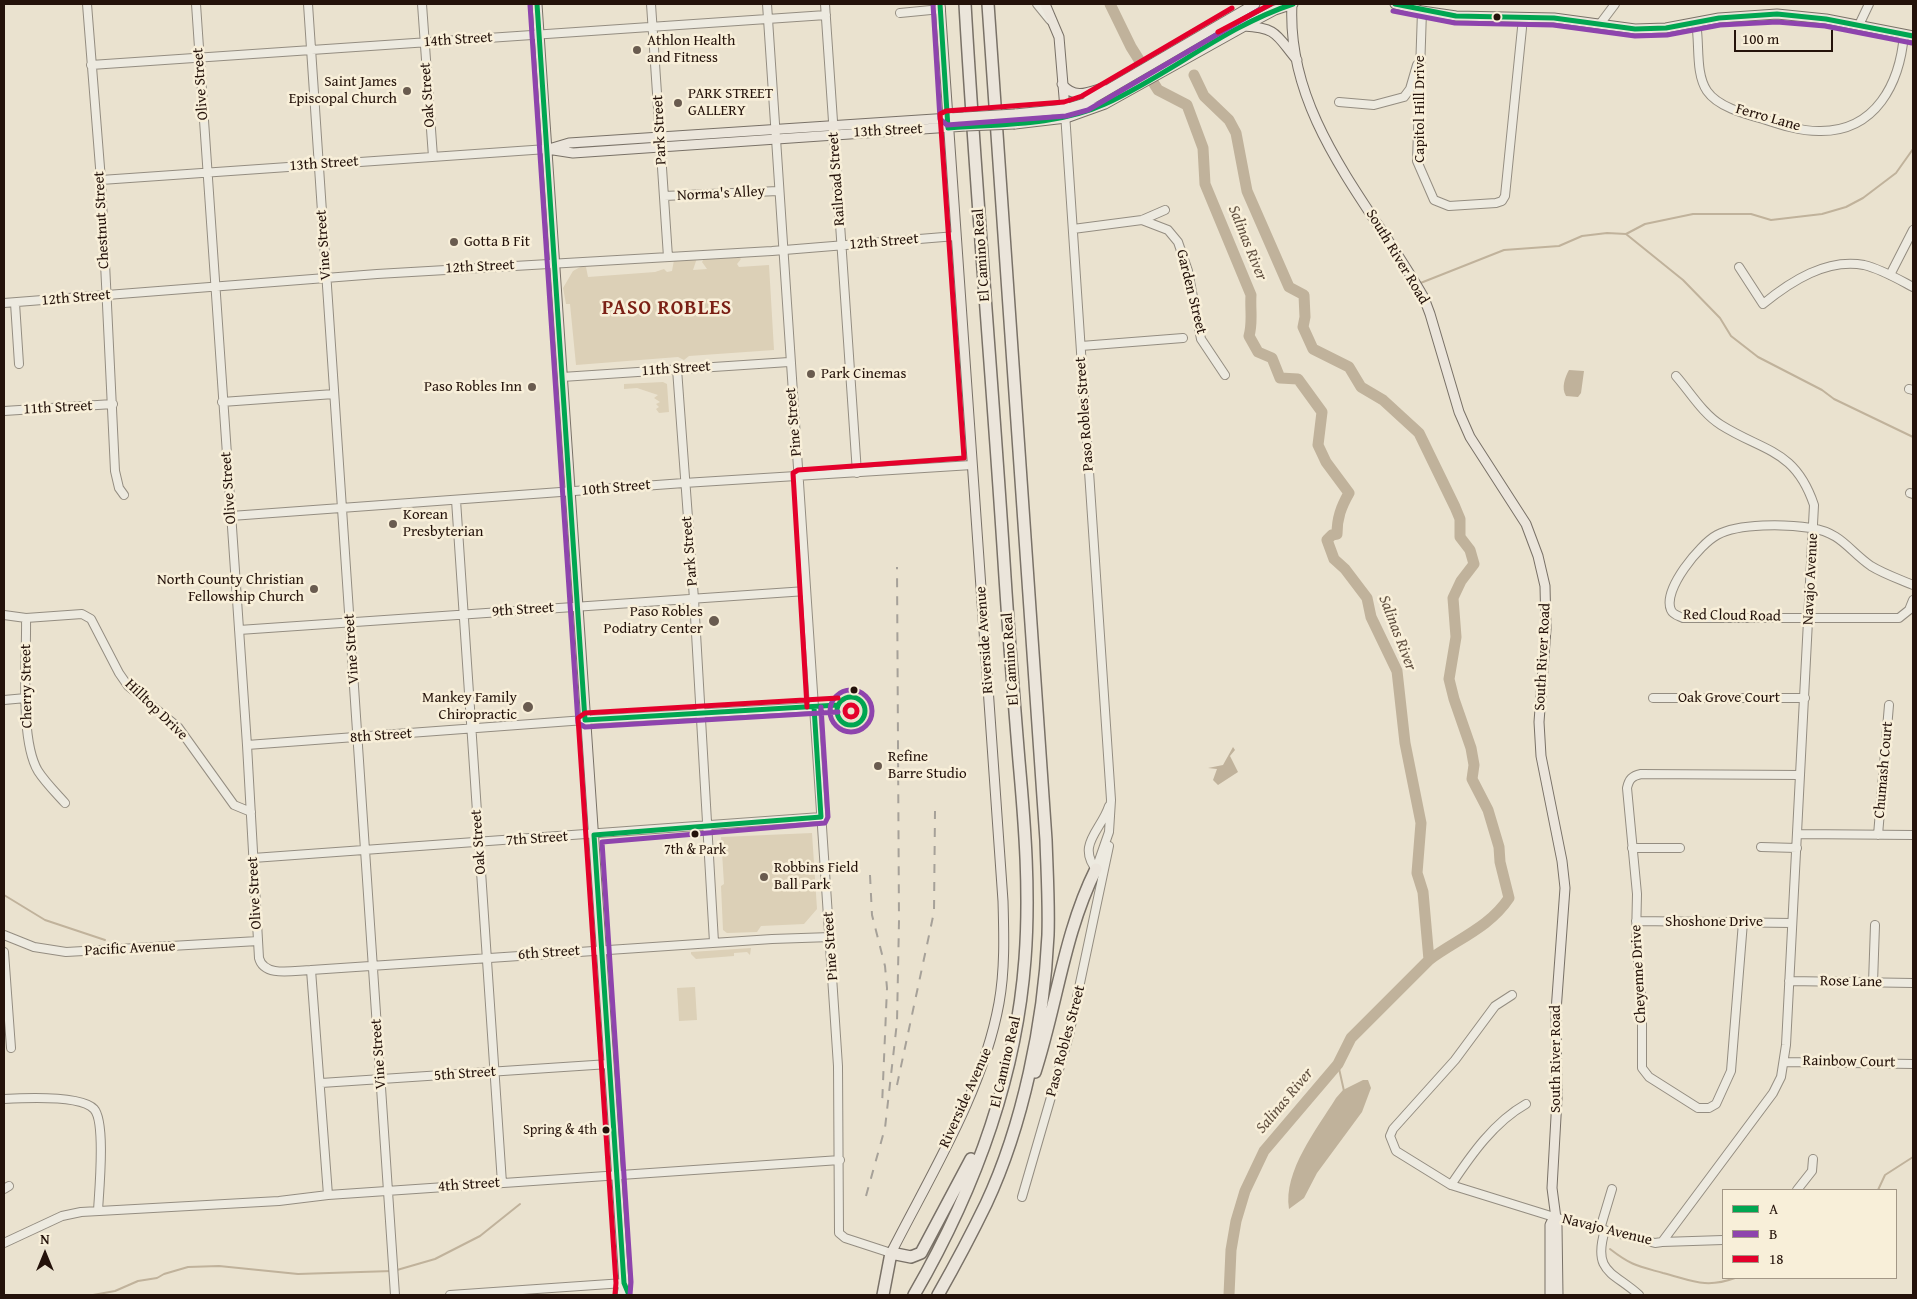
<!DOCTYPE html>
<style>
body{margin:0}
#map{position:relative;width:1917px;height:1299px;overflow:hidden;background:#eae2cf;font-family:"Gentium Book Plus",serif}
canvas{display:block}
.frame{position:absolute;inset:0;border:5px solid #24120a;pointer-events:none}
.legend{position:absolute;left:1722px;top:1189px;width:175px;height:90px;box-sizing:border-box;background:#f8efd9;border:1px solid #a39786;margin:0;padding:6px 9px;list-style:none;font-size:15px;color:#24120a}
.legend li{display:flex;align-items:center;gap:10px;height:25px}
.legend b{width:25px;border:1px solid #a39786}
.north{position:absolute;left:20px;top:1229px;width:50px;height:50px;-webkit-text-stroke:4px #f8efd9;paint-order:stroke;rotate:0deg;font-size:14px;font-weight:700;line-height:20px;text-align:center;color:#24120a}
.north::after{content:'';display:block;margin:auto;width:18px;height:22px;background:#24120a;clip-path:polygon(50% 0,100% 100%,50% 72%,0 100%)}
.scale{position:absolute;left:1734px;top:30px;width:99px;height:22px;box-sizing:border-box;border:2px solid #24120a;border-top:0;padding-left:6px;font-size:15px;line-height:18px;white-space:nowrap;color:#24120a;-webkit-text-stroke:4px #f8efd9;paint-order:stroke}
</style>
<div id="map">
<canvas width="1917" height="1299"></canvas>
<div class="frame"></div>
<ul class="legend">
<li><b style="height:6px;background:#00a651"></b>A</li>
<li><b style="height:6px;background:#8e44ad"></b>B</li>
<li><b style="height:6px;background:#e4002b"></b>18</li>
</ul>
<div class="north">N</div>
<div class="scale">100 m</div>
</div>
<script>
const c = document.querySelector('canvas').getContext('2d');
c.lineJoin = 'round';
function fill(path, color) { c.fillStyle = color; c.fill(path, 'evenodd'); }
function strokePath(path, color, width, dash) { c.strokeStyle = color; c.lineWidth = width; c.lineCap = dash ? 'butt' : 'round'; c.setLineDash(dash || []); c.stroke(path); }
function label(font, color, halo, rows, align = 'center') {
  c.font = font + ' "Gentium Book Plus",serif'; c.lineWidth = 5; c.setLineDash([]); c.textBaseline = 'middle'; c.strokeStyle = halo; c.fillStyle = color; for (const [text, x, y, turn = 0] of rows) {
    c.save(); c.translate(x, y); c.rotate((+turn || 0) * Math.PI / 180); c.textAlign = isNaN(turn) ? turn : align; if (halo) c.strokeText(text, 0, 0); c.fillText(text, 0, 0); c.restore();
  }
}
const green = new Path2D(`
 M 733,251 L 741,259 L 737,264 L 739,267 L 769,265 L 774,350 L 689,356 L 684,360 L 678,357 L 576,365 L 570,304 L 566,304 L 563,288 L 573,271 L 582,266 L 586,267 L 588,277 L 655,272 L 664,269 L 667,272 L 672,271 L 674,260 L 678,254 L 697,258 L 693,270 L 707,269 L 702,262 L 705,257 L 723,258 Z
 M 663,382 L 667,384 L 669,412 L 659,413 L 656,409 L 659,407 L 656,404 L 660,402 L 654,398 L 658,395 L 637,388 L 624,389 L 624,384 Z
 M 812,833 L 817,909 L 804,924 L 761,926 L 757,932 L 727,933 L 723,930 L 721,886 L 724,884 L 721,837 Z
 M 751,948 L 750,955 L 747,952 L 734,953 L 734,956 L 696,959 L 691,954 L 691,952 Z
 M 695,987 L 697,1020 L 679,1021 L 677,988 Z`);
const water = new Path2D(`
 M 1569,370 L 1584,371 L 1581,393 L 1578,397 L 1566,396 C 1561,388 1565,377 1569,370 Z
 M 1233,747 L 1235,750 L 1230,756 L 1238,772 L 1218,785 L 1213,780 L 1217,769 L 1208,768 L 1223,765 Z
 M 1363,1080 L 1368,1080 L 1371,1088 L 1362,1112 L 1317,1173 L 1304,1198 L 1289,1209 C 1283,1171 1317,1129 1336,1098 L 1343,1090 Z`);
const stream = new Path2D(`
 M 1626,234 L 1683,280 L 1720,318 L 1731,336 L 1758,357 L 1822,390 L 1834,399 L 1913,437
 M 1418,284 L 1504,250 L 1559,246 L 1582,236 L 1607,233 L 1626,234 L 1645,224 L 1693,214 L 1751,214 L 1771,220 L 1822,214 L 1846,207 L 1863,198 L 1896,173 L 1913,149
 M 4,895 L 45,920 L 105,940
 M 1338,1064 L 1344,1091
 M 1878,1190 L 1885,1175 L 1913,1157
 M 1610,1249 C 1632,1266 1638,1266 1663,1273 C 1691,1280 1705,1289 1735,1278
 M 397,1270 L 435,1259 L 480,1236 L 520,1204
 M 93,1295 L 115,1291 L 138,1281 L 157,1278 L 164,1274 L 188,1267 L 219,1266 L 298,1274 L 392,1271`);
const river = new Path2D(`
 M 1110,4 L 1131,47 L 1158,90 L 1187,105 L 1203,148 L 1205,184 L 1251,295 C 1250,310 1253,322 1249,336 L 1258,352 L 1272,358 L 1280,378 L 1298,379 L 1322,412 L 1318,445 L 1326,462 L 1349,493 C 1341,507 1337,518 1337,534 L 1332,535 L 1327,540 L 1334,559 L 1345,569 L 1367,598 L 1371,617 L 1397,671 L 1405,743 L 1421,823 L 1417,873 L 1423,892 L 1429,960 L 1351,1038 L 1338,1064 L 1264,1151 L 1245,1191 L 1236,1221 L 1231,1250 L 1229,1295
 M 1194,75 L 1204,96 L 1229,120 L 1236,133 L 1247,191 L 1289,287 L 1304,295 L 1305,317 L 1303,327 L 1313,349 L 1349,367 L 1361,387 L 1383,400 L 1419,433 L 1455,507 L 1460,519 L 1460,537 L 1470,550 L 1474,564 L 1461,581 L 1453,598 L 1456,637 L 1449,679 L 1454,699 L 1471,748 L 1474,765 L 1472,779 L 1488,810 L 1499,847 L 1500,862 L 1509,898 C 1489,928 1457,939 1429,960`);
const minor = new Path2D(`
 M 87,4 L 101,180 L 115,471 L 119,488 L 124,495
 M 196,4 L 247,745 L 259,958 C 264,978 295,970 311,970 L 772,939 L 831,937
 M 308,4 L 395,1295
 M 422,4 L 433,157
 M 651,4 L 668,257
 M 767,4 L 838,1066 L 839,1233 L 845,1238 L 891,1253
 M 825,4 L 857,473
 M 1037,4 L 1050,20
 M 1422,11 L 1417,161 L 1434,200 L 1449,206 L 1496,203 L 1502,201 L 1505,196 L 1522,28
 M 900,13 L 941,9
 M 1696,23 C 1700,44 1695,73 1707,91 C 1718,107 1745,114 1763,119 C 1781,125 1800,131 1819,131 C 1876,132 1900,83 1904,34
 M 1600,24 L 1615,4
 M 1859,25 L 1869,4
 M 91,65 L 826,15
 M 1339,102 L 1374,105 L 1404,97 L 1410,89 L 1417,65
 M 1065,113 L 1111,800 L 1109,832 L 1096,869
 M 101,180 L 547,149
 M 664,196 L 778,191
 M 1142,220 L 1168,230 L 1178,242 L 1188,271 L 1201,339 L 1225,375
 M 1073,229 L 1142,220 L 1165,210
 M 1739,267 L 1763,304 C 1791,281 1827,258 1864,265 C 1881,269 1898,279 1913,287
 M 1890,275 L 1913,230
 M 4,303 L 377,274 L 772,251 L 956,236
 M 15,303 L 19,364
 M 1081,346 L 1183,338
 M 677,369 L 694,599 L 714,942
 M 562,377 L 789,362
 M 1909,389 L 1913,390
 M 222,402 L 334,394
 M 4,411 L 113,404
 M 1910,493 L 1913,494
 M 456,500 L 502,1183
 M 231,516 L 684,483 L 972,465
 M 1913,585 C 1899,579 1884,574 1871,566 C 1848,550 1842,533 1811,528 C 1786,524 1739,523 1717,535 C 1700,544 1662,590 1671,610 C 1673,615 1679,616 1683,618 L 1899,618 L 1909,610 L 1913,600
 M 4,615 L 26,618 L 82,614 L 91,619 L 119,673 L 128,686 L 178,727 L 234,805 L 251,812
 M 26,618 C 27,657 19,739 38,771 C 45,782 56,793 65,803
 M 239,630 L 806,591
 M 1653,698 L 1805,698
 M 4,700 L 26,698
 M 247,745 L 585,720 L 814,707
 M 1797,834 L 1913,835
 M 1878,835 L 1889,705
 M 1761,847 L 1797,848
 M 1632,848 L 1680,848
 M 253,858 L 821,817
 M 1098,872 C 1075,845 1101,831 1109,806
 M 1636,921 L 1792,923
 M 1743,922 L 1731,1071 L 1716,1104 L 1709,1108 L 1698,1108 L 1649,1077 L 1642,1068 L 1642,1006 L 1636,938 L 1637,894 L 1627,788 C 1629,779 1632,776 1641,774 L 1800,775
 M 4,935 L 34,947 L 66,952 L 258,941
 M 4,952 L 11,1048
 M 311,970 L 328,1195
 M 1789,981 L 1913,983
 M 1873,983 L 1875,925
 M 1512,995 L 1495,1006 L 1455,1060 L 1393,1129 L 1390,1136 L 1396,1151 L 1451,1185 L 1554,1217 L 1655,1243 L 1662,1242 L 1773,1093 L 1781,1077 L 1786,1045 L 1814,505 C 1795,449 1764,452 1721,425 C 1703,414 1690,392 1676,376
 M 1784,1062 L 1913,1064
 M 321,1083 L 609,1064
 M 4,1099 C 22,1098 81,1095 94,1109 C 106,1122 99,1191 98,1211
 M 1451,1185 C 1471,1155 1494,1122 1526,1104
 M 4,1189 L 9,1186
 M 1797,1190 L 1812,1171 L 1813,1159
 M 1022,1197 L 1069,1035 L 1109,846
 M 1600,1229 L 1612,1189
 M 1605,1230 C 1592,1273 1614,1272 1639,1295
 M 1662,1242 L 1723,1240
 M 4,1243 L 62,1216 L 81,1212 L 279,1201 L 328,1195 L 840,1160
 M 450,1295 L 624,1283`);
const major = new Path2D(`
 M 537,4 L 624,1283 L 622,1295
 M 1045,4 L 1059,37 L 1065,109
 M 1292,4 C 1286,119 1372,205 1424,298 L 1430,314 L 1459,412 L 1470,437 L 1526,524 L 1538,556 L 1545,586 L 1546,629 L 1539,722 L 1541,756 L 1562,861 L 1565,888 L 1556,1011 L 1557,1099 L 1552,1188 L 1557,1226 L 1558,1295
 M 1395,4 L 1422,11 L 1456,16 L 1554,18 L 1635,29 L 1666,28 L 1719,18 L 1777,14 L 1826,19 L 1913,36
 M 1244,26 C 1278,28 1276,35 1297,60
 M 1062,84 C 1074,99 1087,93 1102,88
 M 1015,114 L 1065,109 L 1085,103 L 1255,4
 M 1015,124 L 1066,118 L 1105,104 L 1243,27 L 1275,10 L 1293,4
 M 547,149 L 573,153 L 966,126
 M 549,149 L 569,143 L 965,117
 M 891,1253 C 931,1174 983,1091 999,1003 C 1005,970 1004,935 1003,901 L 940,4
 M 1550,1295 L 1550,1225 L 1554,1217`);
const highway = new Path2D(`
 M 1035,1072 C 1057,1004 1064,933 1096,869
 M 883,1295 L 891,1253 L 911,1257 L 921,1253 L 971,1159
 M 914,1295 C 973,1193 1016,1078 1025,959 C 1030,893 1025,827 1019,761 C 1014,700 1009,639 1005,577 C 993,386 976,195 965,4
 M 938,1295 C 955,1265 971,1235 986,1204 C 1023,1125 1044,1022 1048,935 C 1049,903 1047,871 1046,840 L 988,4`);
const rail = new Path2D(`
 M 870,875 L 872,915 L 885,966 L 887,988 L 882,1106
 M 897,1085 L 934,912 L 935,811
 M 866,1196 L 885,1128 L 897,1022 L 899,921 L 897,567`);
const majorBridge = new Path2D(`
 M 965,117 L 1015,114
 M 966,126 L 1015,124`);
const bus1 = new Path2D(`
 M 537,4 L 585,720 L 838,705
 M 940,4 L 948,128 C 1000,124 1057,126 1105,104 C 1169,75 1226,26 1293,4
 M 1395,4 L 1456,16 L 1554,18 L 1635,29 L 1666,28 L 1719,18 L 1777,14 L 1826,19 L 1913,36
 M837 711a14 14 0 1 1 28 0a14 14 0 1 1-28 0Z
 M 629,1295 L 624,1283 L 594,835 L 821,817 L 814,707`);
const bus2 = new Path2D(`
 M 933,4 L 940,119 L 947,125 L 1066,116 L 1088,110 L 1259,10
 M 530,5 L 578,723 L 585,727 L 838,712
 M 1393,11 L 1455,23 L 1553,25 L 1635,36 L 1667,35 L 1720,25 L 1777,22 L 1825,26 L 1912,43
 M830 711a21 21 0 1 1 42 0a21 21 0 1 1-42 0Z
 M 630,1295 L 631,1282 L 602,842 L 825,823 L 828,817 L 821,707`);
const bus3 = new Path2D(`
 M 1218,32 L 1271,4
 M845 711a6 6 0 1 1 12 0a6 6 0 1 1-12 0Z
 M 807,707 L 793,473 L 798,470 L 964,458 L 940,114 L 946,111 L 1064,102 L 1082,96 L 1232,8
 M 615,1294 L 616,1283 L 578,718 L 585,713 L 838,698`);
const markers = [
 [1497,17,4.5,"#24120a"],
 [637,50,5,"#695b4f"],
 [407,91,5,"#695b4f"],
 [678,103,5,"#695b4f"],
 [454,242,5,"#695b4f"],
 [811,374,5,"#695b4f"],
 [532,387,5,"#695b4f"],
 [393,524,5,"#695b4f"],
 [314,589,5,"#695b4f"],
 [714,621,6,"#695b4f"],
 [854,690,4.5,"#24120a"],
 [528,707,6,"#695b4f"],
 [878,766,5,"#695b4f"],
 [695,834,4.5,"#24120a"],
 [764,877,5,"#695b4f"],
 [606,1130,4.5,"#24120a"]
];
const busNames = [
 ["7th & Park",695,850],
 ["Spring & 4th",597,1130,"right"]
];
const streetNames = [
 ["14th Street",458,40,-4],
 ["Olive Street",201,84,-94],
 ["Oak Street",428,95,-94],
 ["Capitol Hill Drive",1420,109,-90],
 ["Ferro Lane",1768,118,16],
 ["Park Street",660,130,-93],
 ["13th Street",888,131,-3],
 ["13th Street",324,164,-4],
 ["Railroad Street",837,179,-94],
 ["Norma's Alley",721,194,-3],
 ["Chestnut Street",102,220,-93],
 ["12th Street",884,242,-5],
 ["Vine Street",324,245,-94],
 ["El Camino Real",982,255,-94],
 ["South River Road",1397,257,59],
 ["12th Street",480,267,-3],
 ["Garden Street",1191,292,76],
 ["12th Street",76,298,-5],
 ["11th Street",676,369,-4],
 ["11th Street",58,408,-3],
 ["Paso Robles Street",1085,414,-94],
 ["Pine Street",794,422,-95],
 ["Olive Street",229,488,-94],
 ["10th Street",616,488,-5],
 ["Park Street",690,551,-95],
 ["Navajo Avenue",1811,579,-87],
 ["9th Street",523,610,-4],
 ["Red Cloud Road",1732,616,1],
 ["Riverside Avenue",985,640,-94],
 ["Vine Street",352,649,-94],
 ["South River Road",1543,657,-87],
 ["El Camino Real",1011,659,-94],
 ["Cherry Street",27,686,-91],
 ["Oak Grove Court",1729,698],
 ["Hilltop Drive",156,710,44],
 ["8th Street",381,736,-4],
 ["Chumash Court",1884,770,-85],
 ["7th Street",537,839,-4],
 ["Oak Street",479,842,-94],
 ["Olive Street",255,893,-93],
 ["Shoshone Drive",1714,922],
 ["Pine Street",831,946,-94],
 ["Pacific Avenue",130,949,-3],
 ["6th Street",549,953,-4],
 ["Cheyenne Drive",1639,974,-93],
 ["Rose Lane",1851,982,1],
 ["Paso Robles Street",1066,1041,-75],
 ["Vine Street",379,1054,-94],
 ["South River Road",1556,1059,-90],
 ["El Camino Real",1006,1062,-77],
 ["Rainbow Court",1849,1062,1],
 ["5th Street",465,1074,-4],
 ["Riverside Avenue",966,1098,-66],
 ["4th Street",469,1185,-4],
 ["Navajo Avenue",1607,1230,14]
];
const poiNames = [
 ["Athlon Health",647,41],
 ["and Fitness",647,58],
 ["Saint James",397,82,"right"],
 ["Episcopal Church",397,99,"right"],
 ["PARK STREET",688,94],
 ["GALLERY",688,111],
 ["Gotta B Fit",464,242],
 ["Park Cinemas",821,374],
 ["Paso Robles Inn",522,387,"right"],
 ["Korean",403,515],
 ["Presbyterian",403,532],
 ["North County Christian",304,580,"right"],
 ["Fellowship Church",304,597,"right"],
 ["Paso Robles",703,612,"right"],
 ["Podiatry Center",703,629,"right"],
 ["Mankey Family",517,698,"right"],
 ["Chiropractic",517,715,"right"],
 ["Refine",888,757],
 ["Barre Studio",888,774],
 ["Robbins Field",774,868],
 ["Ball Park",774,885]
];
const waterNames = [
 ["Salinas River",1247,243,68],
 ["Salinas River",1397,633,69],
 ["Salinas River",1285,1101,-50]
];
const districtNames = [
 ["PASO ROBLES",667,309]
];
fill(green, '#dcd0b7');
fill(water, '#c0b29b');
strokePath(stream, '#c0b29b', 2);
strokePath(river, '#c0b29b', 11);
strokePath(minor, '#948d81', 10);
strokePath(major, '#797167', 11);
strokePath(highway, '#797167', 14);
strokePath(minor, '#edeae0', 8);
strokePath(major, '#ebe5db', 9);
strokePath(highway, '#ebe5db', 11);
strokePath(rail, '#a6a199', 2, [9, 9]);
strokePath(majorBridge, '#797167', 11, []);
strokePath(majorBridge, '#ebe5db', 9);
strokePath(bus1, '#00a651', 5);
strokePath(bus2, '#8e44ad', 5);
strokePath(bus3, '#e4002b', 5);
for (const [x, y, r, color] of markers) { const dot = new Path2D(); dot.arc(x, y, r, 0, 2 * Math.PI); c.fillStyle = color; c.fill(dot); strokePath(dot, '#f8efd9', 2); }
label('14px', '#24120a', '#f8efd9', busNames);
label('15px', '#24120a', '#f8efd9', streetNames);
label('15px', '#24120a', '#f8efd9', poiNames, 'left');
label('italic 16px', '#625141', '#f8efd9', waterNames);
c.letterSpacing = '1px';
label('bold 20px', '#7a1f14', '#f8efd9', districtNames);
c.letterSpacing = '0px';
</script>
